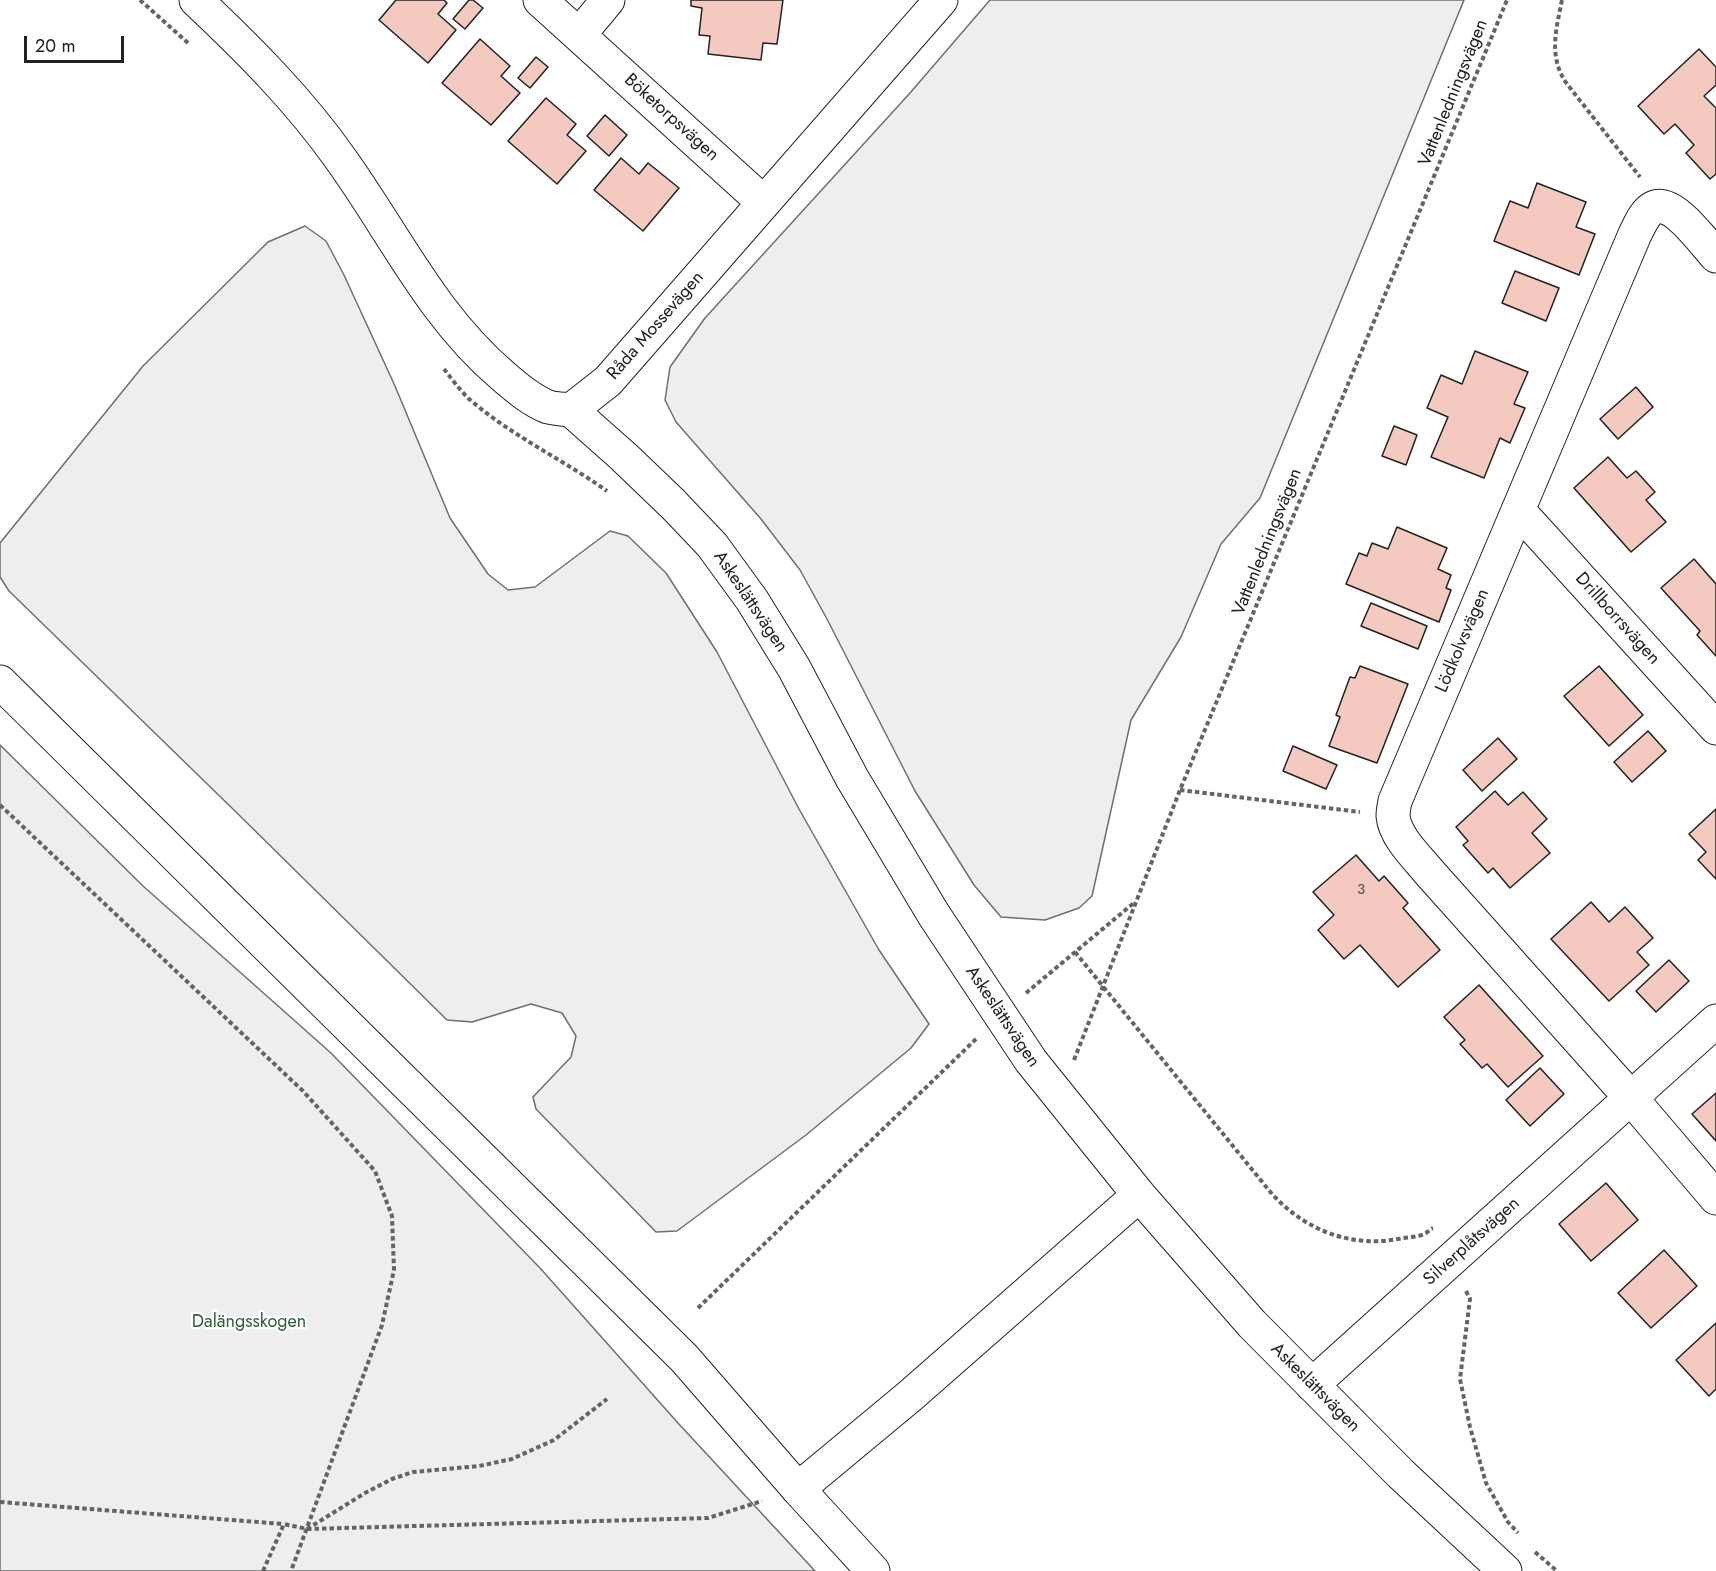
<!DOCTYPE html>
<meta charset="utf-8">
<style>
body{margin:0}
#map{position:relative;width:1716px;height:1571px;overflow:hidden;background:#fff;font-family:Jost,sans-serif}
canvas{display:block}
.scale{position:absolute;left:24px;top:36px;width:100px;height:27px;box-sizing:border-box;border:3px solid #222;border-top:0;padding-left:8px;font-size:18px;line-height:21px;white-space:nowrap;color:#222;-webkit-text-stroke:4px #fff;paint-order:stroke}
</style>
<div id="map">
<canvas width="1716" height="1571"></canvas>
<div class="scale">20 m</div>
</div>
<script>
const c = document.querySelector('canvas').getContext('2d');
c.lineJoin = 'round';
function fill(path, color) { c.fillStyle = color; c.fill(path, 'evenodd'); }
function strokePath(path, color, width, dash) { c.strokeStyle = color; c.lineWidth = width; c.lineCap = dash ? 'butt' : 'round'; c.setLineDash(dash || []); c.stroke(path); }
function label(font, color, halo, rows, align = 'center') {
  c.font = font + ' Jost,sans-serif'; c.lineWidth = 4.5; c.setLineDash([]); c.textBaseline = 'middle'; c.strokeStyle = halo; c.fillStyle = color; for (const [text, x, y, turn = 0] of rows) {
    c.save(); c.translate(x, y); c.rotate((+turn || 0) * Math.PI / 180); c.textAlign = isNaN(turn) ? turn : align; if (halo) c.strokeText(text, 0, 0); c.fillText(text, 0, 0); c.restore();
  }
}
const green = new Path2D(`
 M 990,0 L 1464,0 L 1260,498 L 1221,544 L 1181,637 L 1131,720 L 1092,896 L 1079,908 L 1045,920 L 1001,917 L 974,885 L 915,791 L 827,619 L 800,570 L 761,519 L 676,422 L 665,400 L 670,367 L 705,318 L 910,93 Z
 M 305,226 L 326,241 L 344,275 L 395,386 L 450,518 L 488,574 L 508,590 L 535,587 L 610,531 L 628,536 L 666,573 L 717,652 L 799,809 L 879,950 L 929,1024 L 911,1048 L 806,1135 L 677,1231 L 656,1232 L 536,1109 L 533,1097 L 571,1057 L 576,1036 L 562,1013 L 531,1004 L 472,1022 L 447,1020 L 236,812 L 9,591 L 0,577 L 0,543 L 143,366 L 268,242 Z
 M 0,745 L 143,886 L 331,1053 L 540,1268 L 678,1423 L 815,1571 L 0,1571 Z`);
const building = new Path2D(`
 M 396,0 L 444,0 L 447,3 L 438,14 L 456,30 L 428,63 L 379,20 Z
 M 469,0 L 473,0 L 483,8 L 465,29 L 453,19 Z
 M 691,0 L 783,0 L 777,44 L 763,43 L 761,60 L 708,54 L 710,36 L 699,35 L 702,8 L 691,6 Z
 M 480,39 L 510,66 L 501,76 L 520,93 L 491,125 L 442,83 Z
 M 1699,49 L 1716,67 L 1716,85 L 1704,96 L 1716,108 L 1716,174 L 1710,179 L 1686,153 L 1694,145 L 1675,124 L 1664,134 L 1638,106 Z
 M 536,57 L 548,67 L 530,88 L 518,78 Z
 M 546,98 L 576,124 L 567,135 L 586,151 L 557,184 L 508,141 Z
 M 605,115 L 627,135 L 609,156 L 587,136 Z
 M 621,158 L 639,174 L 648,163 L 679,188 L 643,231 L 594,190 Z
 M 1537,183 L 1586,202 L 1576,227 L 1595,234 L 1579,275 L 1494,241 L 1510,201 L 1528,208 Z
 M 1515,271 L 1559,288 L 1546,321 L 1502,303 Z
 M 1475,351 L 1528,372 L 1514,404 L 1525,408 L 1510,443 L 1500,438 L 1484,478 L 1431,457 L 1448,417 L 1427,408 L 1441,375 L 1462,384 Z
 M 1636,387 L 1653,407 L 1618,439 L 1600,419 Z
 M 1394,426 L 1417,435 L 1406,465 L 1382,456 Z
 M 1608,457 L 1627,478 L 1636,471 L 1655,492 L 1646,500 L 1666,522 L 1631,552 L 1574,488 Z
 M 1397,527 L 1447,548 L 1438,569 L 1451,575 L 1446,588 L 1451,590 L 1439,622 L 1346,584 L 1359,553 L 1367,556 L 1372,543 L 1388,549 Z
 M 1694,559 L 1716,584 L 1716,656 L 1697,635 L 1700,631 L 1661,588 Z
 M 1371,603 L 1427,626 L 1418,649 L 1361,626 Z
 M 1360,666 L 1408,684 L 1377,763 L 1329,746 L 1340,717 L 1336,715 L 1350,677 L 1355,678 Z
 M 1599,666 L 1643,715 L 1609,746 L 1564,696 Z
 M 1648,731 L 1666,751 L 1632,782 L 1614,762 Z
 M 1498,738 L 1517,759 L 1482,791 L 1463,770 Z
 M 1293,746 L 1337,765 L 1326,789 L 1283,771 Z
 M 1495,791 L 1508,805 L 1523,792 L 1547,819 L 1532,833 L 1550,853 L 1510,888 L 1493,868 L 1488,873 L 1463,845 L 1468,841 L 1456,827 Z
 M 1716,809 L 1716,879 L 1698,860 L 1706,852 L 1689,834 Z
 M 1356,855 L 1379,881 L 1384,876 L 1408,903 L 1403,908 L 1440,950 L 1398,987 L 1360,945 L 1344,959 L 1318,930 L 1334,915 L 1313,892 Z
 M 1591,902 L 1609,922 L 1625,907 L 1653,938 L 1637,952 L 1649,965 L 1609,1001 L 1551,939 Z
 M 1669,960 L 1689,981 L 1656,1012 L 1636,991 Z
 M 1479,985 L 1543,1056 L 1508,1087 L 1487,1064 L 1482,1068 L 1460,1044 L 1465,1040 L 1444,1017 Z
 M 1540,1068 L 1564,1094 L 1530,1126 L 1506,1100 Z
 M 1716,1093 L 1716,1141 L 1692,1114 Z
 M 1606,1183 L 1638,1220 L 1591,1261 L 1559,1224 Z
 M 1664,1250 L 1697,1286 L 1651,1328 L 1618,1293 Z
 M 1716,1323 L 1716,1389 L 1709,1396 L 1676,1360 Z`);
const path = new Path2D(`
 M 140,0 L 188,43
 M 1562,0 C 1556,30 1548,57 1567,84 L 1640,177
 M 444,369 C 451,378 459,389 468,398 C 510,435 562,459 607,491
 M 1180,790 L 1360,812
 M 0,805 L 303,1091 L 375,1171 L 392,1216 L 394,1270 L 382,1325 L 291,1571
 M 1075,952 L 1272,1194 C 1306,1231 1353,1249 1403,1238 C 1409,1237 1420,1237 1426,1233 C 1428,1232 1430,1229 1433,1228
 M 1026,993 L 1135,902
 M 1074,1060 L 1180,790 L 1507,0
 M 1466,1291 L 1470,1299 L 1460,1379 L 1470,1427 L 1486,1483 L 1508,1522 L 1518,1533
 M 698,1308 L 976,1039
 M 0,1502 L 283,1524
 M 307,1529 L 708,1518 L 762,1501
 M 1535,1552 L 1557,1571
 M 263,1571 L 284,1524 L 307,1529 L 365,1493 L 392,1479 L 413,1472 L 479,1466 L 512,1459 L 554,1440 L 607,1399`);
const minor = new Path2D(`
 M 196,0 C 248,49 299,100 340,158 C 394,233 432,316 503,376 C 517,388 531,400 548,407 C 555,409 563,409 571,410 L 608,381 L 941,0
 M 540,0 L 763,202
 M 579,35 L 608,0
 M 1716,256 C 1704,243 1672,197 1653,208 C 1644,213 1640,225 1635,234 L 1395,801 C 1394,806 1393,811 1393,816 C 1395,837 1417,857 1429,872 L 1630,1097 L 1716,1198
 M 571,410 L 624,457 L 673,504 L 712,545 L 752,600 L 794,668 L 852,778 L 934,915 L 1031,1061 L 1139,1195 L 1252,1324 L 1401,1474 L 1505,1571
 M 1518,510 L 1716,728
 M 1312,1385 L 1716,1021
 M 798,1489 L 910,1396 L 1139,1195`);
const major = new Path2D(`
 M 0,682 L 684,1358 L 798,1489 L 873,1571`);
const numberNames = [
 ["3",1361,890]
];
const streetNames = [
 ["Vattenledningsvägen",1454,93,-68],
 ["Böketorpsvägen",671,118,42],
 ["Råda Mossevägen",656,326,-49],
 ["Vattenledningsvägen",1268,542,-68],
 ["Askeslättsvägen",750,602,56],
 ["Drillborrsvägen",1617,619,48],
 ["Lödkolvsvägen",1463,641,-67],
 ["Askeslättsvägen",1002,1017,56],
 ["Silverplåtsvägen",1472,1242,-42],
 ["Askeslättsvägen",1315,1388,45]
];
const parkNames = [
 ["Dalängsskogen",249,1323]
];
fill(green, '#eee');
strokePath(green, '#6f6f6f', 1.5);
fill(building, '#f3c9c0');
strokePath(building, '#222', 1.5);
strokePath(minor, '#222', 35);
strokePath(major, '#222', 35);
strokePath(path, '#646464', 4, [4.5, 3]);
strokePath(minor, '#fff', 33);
strokePath(major, '#fff', 33);
label('15px', '#564c4a', null, numberNames);
label('18px', '#222', '#fff', streetNames);
label('18px', '#2f5e38', '#fff', parkNames);
</script>
